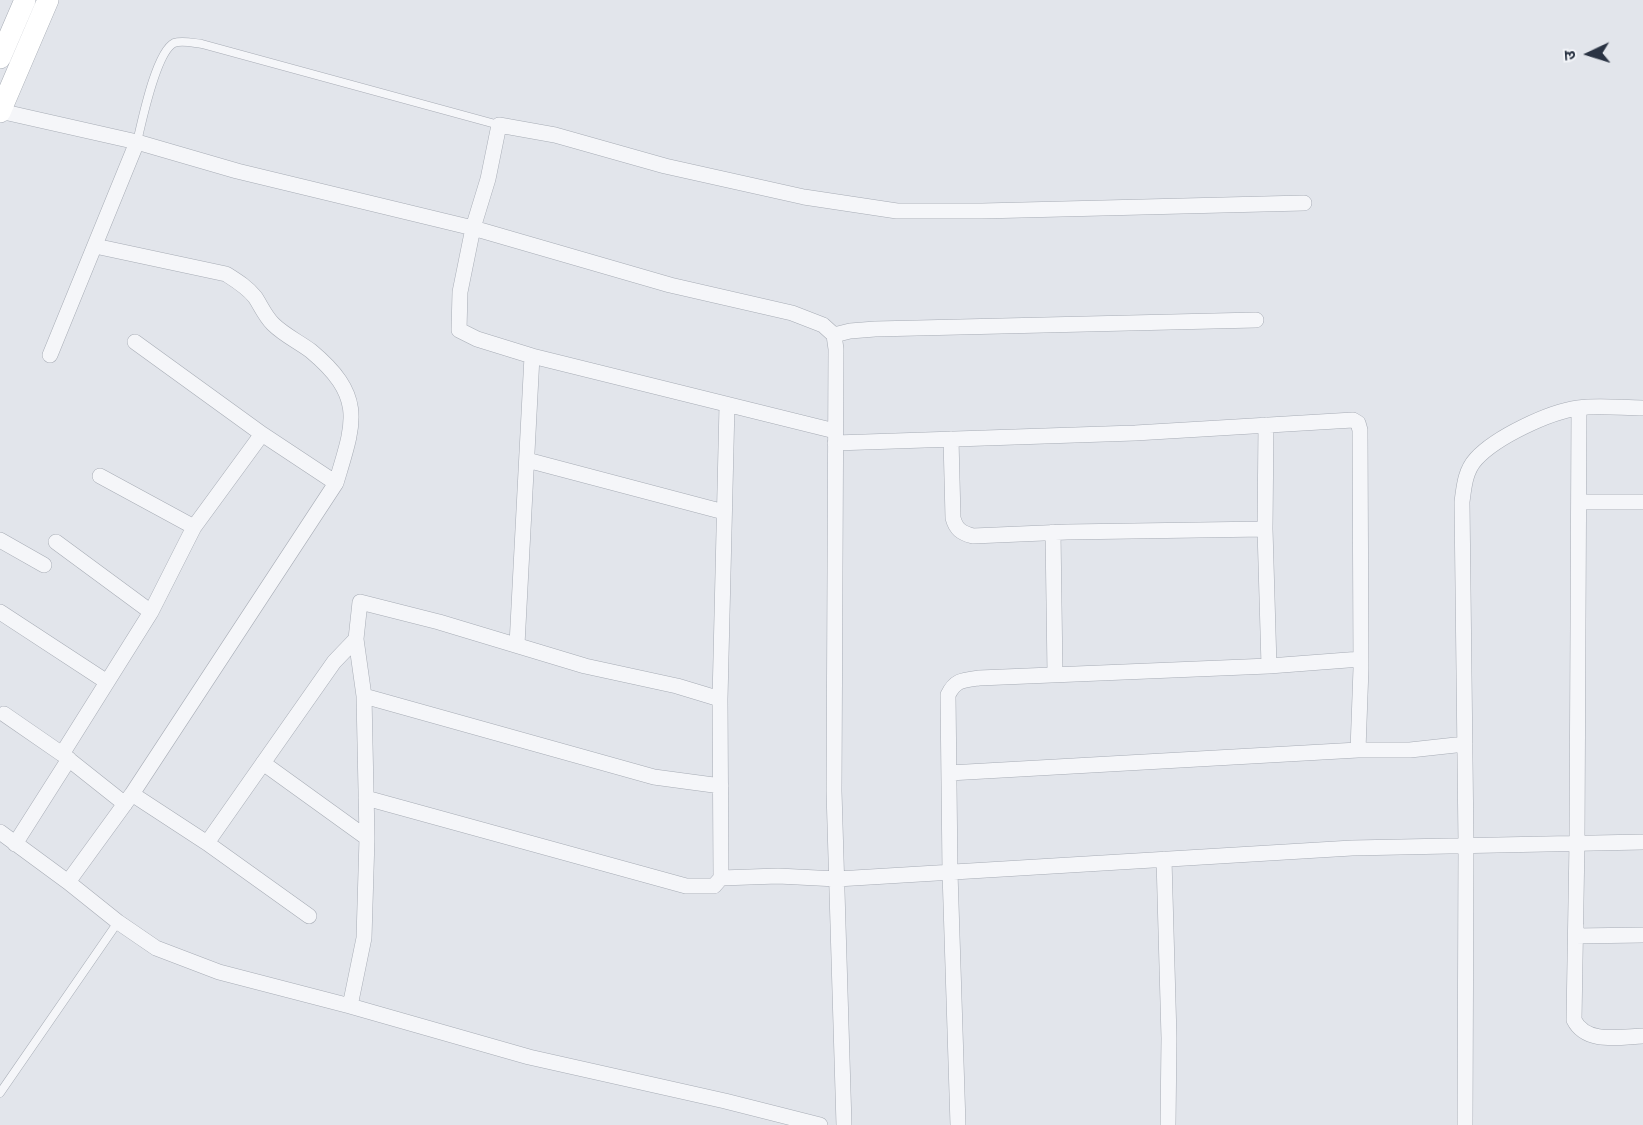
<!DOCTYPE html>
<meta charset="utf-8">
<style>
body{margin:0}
#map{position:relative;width:1643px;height:1125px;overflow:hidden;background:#e2e5eb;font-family:Overpass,"Noto Sans Devanagari",sans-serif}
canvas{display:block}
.north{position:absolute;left:1559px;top:24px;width:60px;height:60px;-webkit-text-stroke:4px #f2f4f8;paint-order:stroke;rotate:266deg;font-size:16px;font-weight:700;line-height:24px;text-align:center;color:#2a3343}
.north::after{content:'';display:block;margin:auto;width:21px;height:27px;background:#2a3343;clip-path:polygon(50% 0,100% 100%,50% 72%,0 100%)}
</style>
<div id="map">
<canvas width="1643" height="1125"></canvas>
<div class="north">उ</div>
</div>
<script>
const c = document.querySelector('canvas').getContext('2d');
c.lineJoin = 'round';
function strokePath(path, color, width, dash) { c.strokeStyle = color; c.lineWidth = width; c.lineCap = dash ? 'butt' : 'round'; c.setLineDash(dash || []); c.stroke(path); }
const lane = new Path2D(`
 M 137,142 C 142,121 156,52 174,43 C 182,40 193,43 202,44 L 499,125
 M 0,1093 L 118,922`);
const street = new Path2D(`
 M 0,111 L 137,142 L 237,171 L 473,228 L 460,292 L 459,330 L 477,339 L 532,356 L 835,431
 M 95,246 L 226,274 C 237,281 247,287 255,297 C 261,306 265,316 273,324 C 284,335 299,342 311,351 C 366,397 354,423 336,483
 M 834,335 L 850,331 L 875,329 L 1256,320
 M 50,355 L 137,142
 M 1579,408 L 1577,842 L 1574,1020 C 1586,1044 1619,1037 1643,1036
 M 1266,425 L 1265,529 L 1269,666
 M 951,439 L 953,518 C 956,529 961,533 973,536 L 1067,532 L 1265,529
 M 835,443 L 1135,433 L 1353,420 L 1358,423 L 1360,430 L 1361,668 L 1358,750
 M 527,460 L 724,512
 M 100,476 L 194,527
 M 1579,502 L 1643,502
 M 1053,532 L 1055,674
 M 0,540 L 44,565
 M 56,542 L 151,612
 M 0,612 L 107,682
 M 517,645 L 532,356
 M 364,696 L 654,777 L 721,786
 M 4,714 L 62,754 L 125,804
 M 62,754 L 151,612 L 194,527 L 262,434
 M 263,763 L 367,838
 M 949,773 L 1358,750 L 1410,750 L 1465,744
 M 132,794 L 336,483 L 262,434 L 135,342
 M 366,798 L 686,886 L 714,886 L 721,878 L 720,699 L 727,405
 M 0,832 L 68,882 L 118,922 L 156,948 L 219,972 L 350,1006 L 364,938 L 367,838 L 364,696 L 356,639 L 360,602 L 439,622 L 585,666 L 677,686 L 720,699
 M 207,843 L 334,662 L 356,639
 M 15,844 L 69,759
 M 1164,859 L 1169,1038 L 1168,1125
 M 721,878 L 778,876 L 837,879 L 1352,848 L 1643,842
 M 68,882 L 132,794 L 207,843 L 309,916
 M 1576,925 L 1576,936 L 1643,935
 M 350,1006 L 529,1057 L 725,1101 L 820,1125
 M 844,1125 L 834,791 L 836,349 L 834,335 L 823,325 L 792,313 L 670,285 L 473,228 L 488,179 L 499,125 L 555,135 L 665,166 L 804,197 L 897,211 L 982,211 L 1304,203
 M 958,1125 L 950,872 L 948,695 C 955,680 963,680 979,678 L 1269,666 L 1361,659
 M 1465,1125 L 1466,844 L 1462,502 C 1464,487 1465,471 1476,459 C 1496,437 1549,412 1578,408 C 1599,405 1622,408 1643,408`);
const secondary = new Path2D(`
 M 0,58 L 25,0
 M 0,112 L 48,0`);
strokePath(lane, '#a7acb5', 9);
strokePath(street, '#a7acb5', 16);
strokePath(secondary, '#a7acb5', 22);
strokePath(lane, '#f5f6f9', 8);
strokePath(street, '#f5f6f9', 15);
strokePath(secondary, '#fff', 21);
</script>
